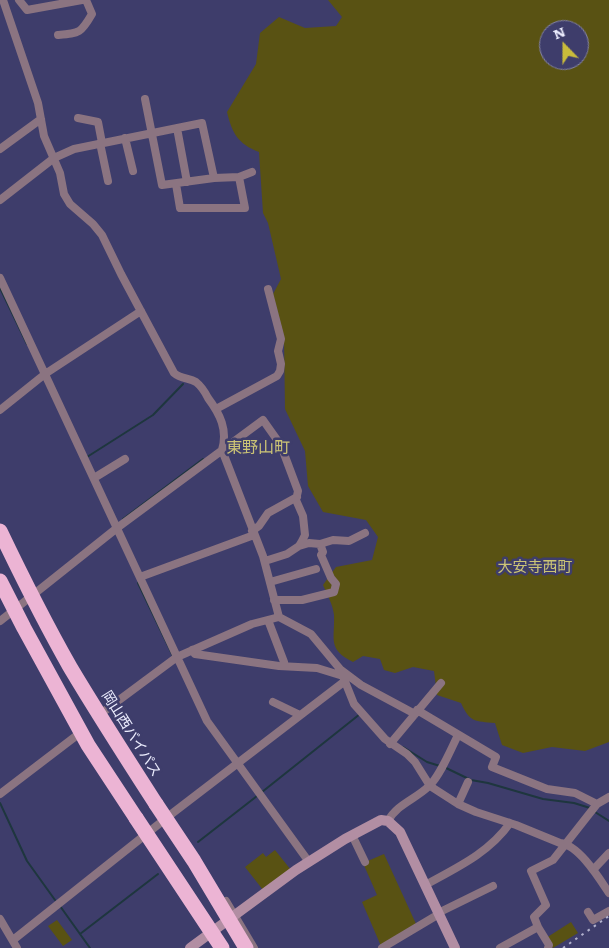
<!DOCTYPE html>
<meta charset="utf-8">
<style>
body{margin:0}
#map{position:relative;width:609px;height:948px;overflow:hidden;background:#3e3d6b;font-family:Literata,serif}
canvas{display:block}
.north{position:absolute;left:539px;top:20px;width:50px;height:50px;box-sizing:border-box;background:#3e3d6b;border:1px solid #8483a6;border-radius:50%;rotate:338deg;font-size:14px;font-weight:700;line-height:20px;text-align:center;color:#ecedfe}
.north::after{content:'';display:block;margin:auto;width:18px;height:22px;background:#c9bb3b;clip-path:polygon(50% 0,100% 100%,50% 72%,0 100%)}
</style>
<div id="map">
<canvas width="609" height="948"></canvas>
<div class="north">N</div>
</div>
<script>
const c = document.querySelector('canvas').getContext('2d');
c.lineJoin = 'round';
function fill(path, color) { c.fillStyle = color; c.fill(path, 'evenodd'); }
function strokePath(path, color, width, dash) { c.strokeStyle = color; c.lineWidth = width; c.lineCap = dash ? 'butt' : 'round'; c.setLineDash(dash || []); c.stroke(path); }
function label(font, color, halo, rows, align = 'center') {
  c.font = font + ' Literata,"Noto Sans JP",serif'; c.lineWidth = 5; c.setLineDash([]); c.textBaseline = 'middle'; c.strokeStyle = halo; c.fillStyle = color; for (const [text, x, y, turn = 0] of rows) {
    c.save(); c.translate(x, y); c.rotate((+turn || 0) * Math.PI / 180); c.textAlign = isNaN(turn) ? turn : align; if (halo) c.strokeText(text, 0, 0); c.fillText(text, 0, 0); c.restore();
  }
}
const green = new Path2D(`
 M 328,0 L 609,0 L 609,742 L 585,751 L 552,747 L 523,753 L 502,745 L 495,723 C 475,721 470,723 461,703 L 437,695 L 434,671 L 413,667 L 395,673 L 384,670 L 380,659 L 363,656 L 353,662 C 327,649 335,639 334,615 C 333,605 327,594 323,585 L 336,567 L 372,560 L 378,537 L 366,520 L 323,512 L 308,486 L 305,451 L 285,409 L 284,336 L 273,294 L 281,279 L 268,223 L 263,213 L 259,152 C 238,144 232,133 227,112 L 256,64 L 260,33 L 279,17 L 305,28 L 336,26 L 342,17 ZM 549,30 L 579,30 L 579,60 L 549,60 Z
 M 275,850 L 291,870 L 263,890 L 245,867 L 263,853 L 266,857 Z
 M 384,854 L 417,926 L 381,946 L 362,902 L 377,895 L 363,863 Z
 M 57,920 L 72,940 L 63,946 L 48,926 Z
 M 571,922 L 578,933 L 553,948 L 546,938 Z`);
const stream = new Path2D(`
 M 0,288 L 27,344
 M 87,457 L 153,415 L 183,384
 M 123,519 L 203,459
 M 138,583 L 173,656
 M 403,747 L 427,762 L 440,766
 M 444,767 L 471,780 L 488,783 L 543,799 L 574,803 L 590,808
 M 262,792 L 360,714
 M 0,803 L 27,861 L 55,900
 M 595,812 L 609,821
 M 198,842 L 257,796
 M 60,906 L 90,948
 M 80,934 L 158,874`);
const street = new Path2D(`
 M 3,0 L 38,103 L 44,136 L 60,173 L 64,194 L 70,204 L 93,224 L 102,235 L 121,274 L 174,373 C 181,379 189,378 196,382 C 201,386 205,392 208,398 C 220,414 228,430 222,450 L 263,556 L 279,617 L 311,634 L 340,669 L 354,704 L 385,739 L 407,754 L 415,762 L 430,786 L 458,804 L 476,812 L 516,825 L 560,843 C 579,845 599,878 609,893
 M 19,0 L 27,10 L 82,0
 M 58,35 C 80,33 81,33 92,14 L 86,0
 M 145,99 L 162,185 L 214,178
 M 78,118 L 98,122 L 102,143
 M 177,128 L 187,182
 M 125,138 L 133,171
 M 100,143 L 108,181
 M 0,149 L 41,119
 M 176,184 L 180,208 L 245,208 L 239,177
 M 0,200 L 54,158 L 74,149 L 202,123 L 214,178 L 239,177 L 252,172
 M 0,278 L 207,721 L 309,862
 M 216,409 L 277,376 L 280,371 L 281,364 L 278,351 L 281,339 L 268,289
 M 0,410 L 45,374 L 141,311
 M 94,478 L 125,459
 M 252,531 L 259,526 L 268,513 L 297,497
 M 299,546 L 309,543 L 320,544 L 333,540 L 349,541 L 365,533
 M 140,577 L 254,535
 M 270,582 L 316,569
 M 274,600 L 302,600 L 334,592 L 336,584 L 331,578 L 321,555 L 323,552 L 320,544
 M 268,620 L 284,662
 M 0,621 L 117,528 L 263,420 L 280,444 L 283,451 L 298,491 L 296,500 L 303,516 L 305,535 L 302,541 L 299,546 L 287,554 L 265,561
 M 192,650 L 195,654 L 279,666 L 317,668 L 343,676
 M 341,670 L 361,685 L 415,714
 M 273,702 L 300,715
 M 417,710 L 496,757 L 492,767 L 547,789 L 575,793 L 597,804
 M 103,712 L 177,657 L 252,624 L 279,617
 M 390,744 L 441,683
 M 0,794 L 76,736
 M 458,804 L 468,782
 M 388,821 C 397,804 416,799 429,786 C 440,776 451,749 458,735
 M 352,835 L 365,862
 M 593,870 L 609,853
 M 425,885 C 456,868 489,853 510,823
 M 226,901 L 254,948
 M 588,912 L 593,920 L 609,911
 M 438,913 L 493,886
 M 0,919 L 17,948
 M 13,940 L 174,812 L 345,681
 M 382,948 L 439,914
 M 500,948 L 538,927
 M 548,948 L 549,945 L 538,927 L 534,917 L 546,905 L 531,871 L 553,860 L 597,804 L 609,797`);
const secondary = new Path2D(`
 M 190,948 L 296,870 L 345,839 L 381,820 L 388,821 L 400,832 L 455,948`);
const highway = new Path2D(`
 M 0,531 C 22,577 45,623 70,667 C 98,714 127,759 156,804
 M 0,581 L 24,628 L 88,745 L 136,818`);
const rail = new Path2D(`
 M 563,948 L 609,916`);
const highwayBridge = new Path2D(`
 M 156,804 L 194,861 L 246,948
 M 136,818 L 222,948`);
const streetNames = [
 ["岡山西バイパス",131,734,58]
];
const neighbourhoodNames = [
 ["大安寺西町",535,568]
];
const quarterNames = [
 ["東野山町",258,448]
];
fill(green, '#595213');
strokePath(stream, '#1e363e', 2);
strokePath(street, '#8b7481', 8);
strokePath(secondary, '#b28ea3', 10);
strokePath(highway, '#ecb4d4', 15);
strokePath(rail, '#b2b2cd', 2, [2.5, 5]);
strokePath(highwayBridge, '#ecb4d4', 15);
label('14px', '#ecedfe', '#3e3d6b', streetNames);
label('15px', '#ccc476', '#3e3d6b', neighbourhoodNames);
label('16px', '#ccc476', '#3e3d6b', quarterNames);
</script>
